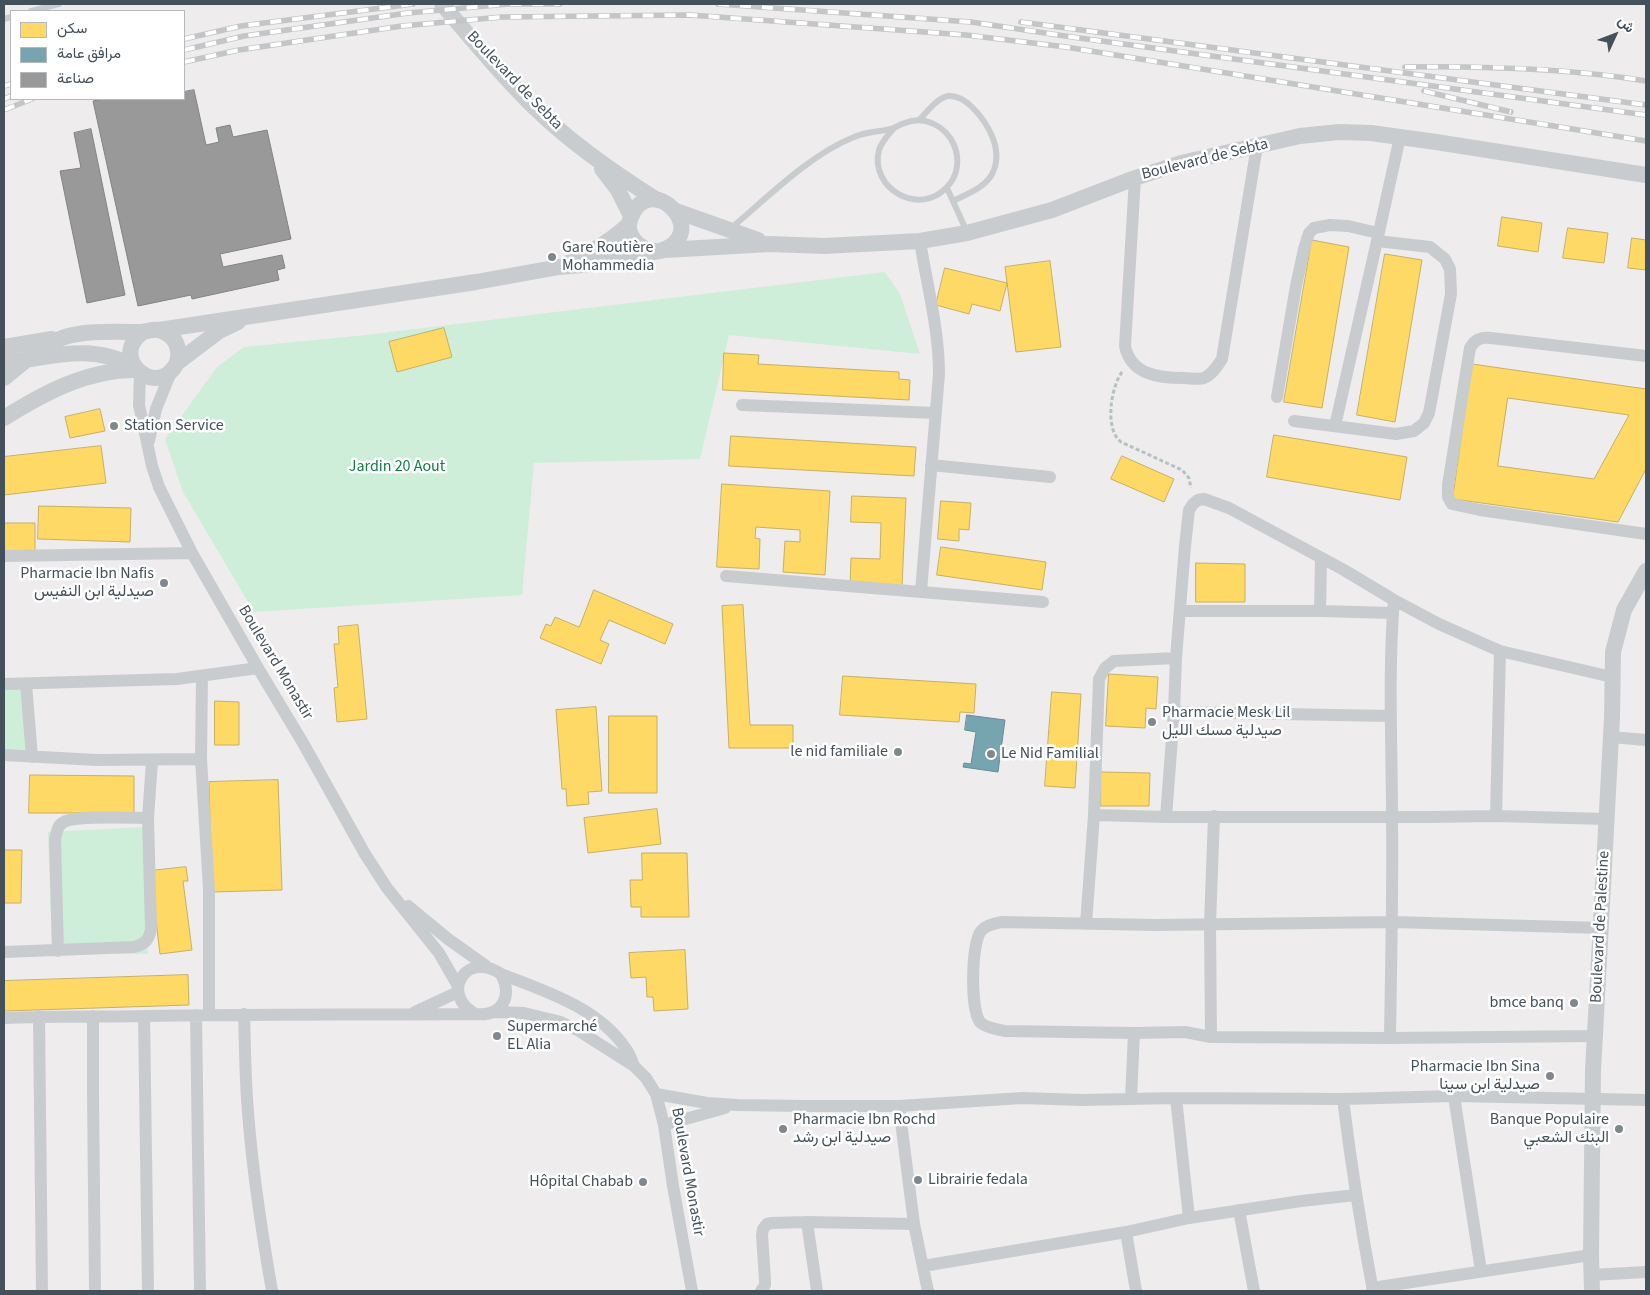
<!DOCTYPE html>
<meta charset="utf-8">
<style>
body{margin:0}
#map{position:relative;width:1650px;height:1295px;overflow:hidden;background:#eeeced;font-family:"Source Sans 3",Vazirmatn,sans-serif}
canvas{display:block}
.frame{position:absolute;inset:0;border:5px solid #44505a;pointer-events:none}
.legend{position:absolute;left:10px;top:10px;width:175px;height:90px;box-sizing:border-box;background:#fff;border:1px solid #b4b9bd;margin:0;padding:6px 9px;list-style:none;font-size:15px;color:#44505a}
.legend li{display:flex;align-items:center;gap:10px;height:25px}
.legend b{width:25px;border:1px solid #b4b9bd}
.north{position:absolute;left:1590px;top:10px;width:50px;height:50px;-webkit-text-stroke:4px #fff;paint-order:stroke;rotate:47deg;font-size:14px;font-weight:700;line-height:20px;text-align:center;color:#44505a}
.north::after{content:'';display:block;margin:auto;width:18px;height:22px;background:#44505a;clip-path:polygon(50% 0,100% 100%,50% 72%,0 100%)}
</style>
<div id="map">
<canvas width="1650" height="1295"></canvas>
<div class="frame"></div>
<ul class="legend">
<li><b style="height:14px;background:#ffd966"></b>سكن</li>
<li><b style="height:14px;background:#76a5af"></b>مرافق عامة</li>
<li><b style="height:14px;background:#999"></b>صناعة</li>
</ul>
<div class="north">ش</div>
</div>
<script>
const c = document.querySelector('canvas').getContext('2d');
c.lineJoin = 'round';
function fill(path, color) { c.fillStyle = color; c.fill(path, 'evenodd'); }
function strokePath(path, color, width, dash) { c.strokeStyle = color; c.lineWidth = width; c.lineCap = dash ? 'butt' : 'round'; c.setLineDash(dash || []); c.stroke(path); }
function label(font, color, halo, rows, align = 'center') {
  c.font = font + ' "Source Sans 3",Vazirmatn,sans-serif'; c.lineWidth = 5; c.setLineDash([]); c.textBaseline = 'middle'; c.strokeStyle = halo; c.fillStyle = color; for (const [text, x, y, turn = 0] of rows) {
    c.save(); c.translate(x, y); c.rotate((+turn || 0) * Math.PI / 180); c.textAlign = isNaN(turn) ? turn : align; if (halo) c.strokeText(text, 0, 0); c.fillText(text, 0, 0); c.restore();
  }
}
const green = new Path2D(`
 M 885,272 L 900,294 L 920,354 L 729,335 L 700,459 L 534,463 L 522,595 L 254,612 L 183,492 L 165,439 L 217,367 L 244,347 L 366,335 Z
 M 27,684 L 26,755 L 4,758 L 4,685 Z
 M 144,827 L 148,954 L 52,954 L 48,832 Z`);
const homes = new Path2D(`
 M 1502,217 L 1542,223 L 1538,252 L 1498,246 Z
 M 1568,228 L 1608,233 L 1604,263 L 1563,258 Z
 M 1632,238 L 1646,240 L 1646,270 L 1628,268 Z
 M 1312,240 L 1349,247 L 1322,408 L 1284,402 Z
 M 1385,254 L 1422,260 L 1395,422 L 1357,415 Z
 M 1050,261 L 1061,347 L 1016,352 L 1005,267 Z
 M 945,268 L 1007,283 L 1000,311 L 972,304 L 969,314 L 936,305 Z
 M 444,328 L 452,357 L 397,372 L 389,342 Z
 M 724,353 L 759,355 L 758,364 L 899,372 L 899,379 L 910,380 L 909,400 L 723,390 Z
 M 1472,364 L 1646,389 L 1646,469 L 1618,522 L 1453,499 ZM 1508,398 L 1629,415 L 1594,479 L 1498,466 Z
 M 100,409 L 105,431 L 70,438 L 65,417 Z
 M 1274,435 L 1407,457 L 1400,500 L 1267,477 Z
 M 731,436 L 916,447 L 914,476 L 729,466 Z
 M 101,446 L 106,483 L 4,495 L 4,457 Z
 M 1122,456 L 1174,479 L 1164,502 L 1111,479 Z
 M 722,484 L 830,491 L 825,575 L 783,572 L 785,541 L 800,542 L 800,530 L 756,527 L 755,538 L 760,539 L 759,569 L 717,567 Z
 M 852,496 L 906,498 L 902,586 L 850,584 L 851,558 L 880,559 L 881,523 L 851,522 Z
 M 941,501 L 971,503 L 969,530 L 959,529 L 959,541 L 938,539 Z
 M 39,506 L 131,508 L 130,542 L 38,539 Z
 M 4,523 L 35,523 L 35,553 L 4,553 Z
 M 941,547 L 1046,562 L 1042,590 L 937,575 Z
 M 1196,563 L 1245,564 L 1245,602 L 1196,602 Z
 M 594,590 L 673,624 L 665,644 L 609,620 L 600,640 L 609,644 L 601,664 L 540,638 L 546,624 L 551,626 L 555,617 L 579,627 Z
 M 743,605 L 750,725 L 793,725 L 793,748 L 729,748 L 722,606 Z
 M 358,625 L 367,719 L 337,722 L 334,688 L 338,687 L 334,644 L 339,644 L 338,627 Z
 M 1109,674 L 1158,677 L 1156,709 L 1146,708 L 1145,728 L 1106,726 Z
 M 843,676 L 976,684 L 974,713 L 960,712 L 959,722 L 840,715 Z
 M 1052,692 L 1081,694 L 1075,788 L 1045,786 Z
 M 215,701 L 239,702 L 239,745 L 215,745 Z
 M 596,707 L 602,791 L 588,792 L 589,804 L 567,806 L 566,789 L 562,789 L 556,710 Z
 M 609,716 L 657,716 L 657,793 L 609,793 Z
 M 1101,772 L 1150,773 L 1149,806 L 1101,806 Z
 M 30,775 L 134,776 L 134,813 L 29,813 Z
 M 278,780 L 282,890 L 212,892 L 209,782 Z
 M 657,809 L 661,844 L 588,853 L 584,818 Z
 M 4,850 L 22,850 L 21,903 L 4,903 Z
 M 642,853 L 687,853 L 689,917 L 641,917 L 641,907 L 631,907 L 630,880 L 642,880 Z
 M 186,867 L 188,881 L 183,881 L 192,950 L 160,954 L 150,871 Z
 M 685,950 L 688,1009 L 654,1011 L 653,997 L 647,997 L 646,977 L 631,978 L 629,953 Z
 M 188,975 L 189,1005 L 4,1011 L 4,981 Z`);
const public = new Path2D(`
 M 967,715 L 1005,720 L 998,772 L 963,767 L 964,763 L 971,764 L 976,732 L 965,730 Z`);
const industry = new Path2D(`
 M 194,90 L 206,145 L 219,142 L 216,128 L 230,125 L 233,137 L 267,130 L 291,239 L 220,254 L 223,267 L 282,255 L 285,268 L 277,270 L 279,280 L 192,299 L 191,295 L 138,306 L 93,101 L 103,99 L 184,99 L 184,92 Z
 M 91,129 L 125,295 L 87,303 L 60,171 L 81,168 L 74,133 Z`);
const path = new Path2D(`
 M 1122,372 C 1111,387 1104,429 1121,442 L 1182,470 L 1189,478 L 1191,488`);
const service = new Path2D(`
 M 31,11 L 59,4
 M 4,19 L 11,17
 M 919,120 C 927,112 937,98 948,96 C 958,95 965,100 972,107 C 989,124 1005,152 991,176 C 982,189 967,194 953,201
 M 947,188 L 967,232
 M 730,229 C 767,198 809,155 854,137 C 868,131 882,132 894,128 C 898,126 901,124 905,123 C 924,115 946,126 954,145 C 960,159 958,176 947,187 C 920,217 869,189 879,150 C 882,141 888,135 894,128`);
const minor = new Path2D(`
 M 1135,178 L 1125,346 C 1131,375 1159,378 1184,378 C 1190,378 1198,380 1204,378 C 1212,375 1218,365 1222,359 L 1257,146
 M 920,241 C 927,286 939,329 939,374 L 921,591
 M 1646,356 L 1491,338 C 1481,337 1475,339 1470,348 L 1448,485 L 1448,497 L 1452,504 L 1480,510 L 1646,534
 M 140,373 L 139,405 L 152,466 L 159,487 L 192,553 L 258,668 L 303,743 L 365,854 L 387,888 L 439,953 L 458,986
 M 1277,397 L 1296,286 L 1304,249 L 1309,233 L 1314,228 L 1330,225 L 1348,226 L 1378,233
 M 742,405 L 935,413
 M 1294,421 L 1396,434 L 1414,431 L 1424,423 L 1429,413 L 1451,294 L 1450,269 L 1445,259 L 1430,247 L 1377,241 L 1400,137
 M 1335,426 L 1377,241
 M 149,441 L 156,409 L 171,372
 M 931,465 L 1050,477
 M 4,556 L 192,553
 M 726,576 L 1043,602
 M 1181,611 L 1320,611 L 1393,613
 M 1320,611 L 1321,558
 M 202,677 L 201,759 L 209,889 L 209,1014
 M 4,684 L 177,679 L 258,668
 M 26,684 L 32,757
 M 1174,712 L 1390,716
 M 1611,737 L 1646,740
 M 4,755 L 97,760 L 201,759
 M 1094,815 L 1166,817 L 1429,817 L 1496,816 L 1606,819
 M 1496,816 L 1500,651
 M 1166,817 L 1174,712 L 1176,658 L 1185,546 L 1189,510 L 1193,504 L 1198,500 L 1204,499 L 1229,508 L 1344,570 L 1394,600 L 1439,624 L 1500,651 L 1612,677
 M 408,906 L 448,939 L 486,966
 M 1086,924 L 1094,815 L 1099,679 L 1105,668 L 1114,661 L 1176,658
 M 58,951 L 55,839 C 57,832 57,825 64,822 C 75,815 133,818 148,818
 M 4,952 L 134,947 C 145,944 149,940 151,929 L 148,818 L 152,761
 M 501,974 C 545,991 599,1008 626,1049 C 630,1054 632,1061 634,1066
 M 415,1012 L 458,992
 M 494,1012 L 524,1013 L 561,1022 L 579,1031 L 634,1066 L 646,1078 L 656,1094 L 664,1125 L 673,1186 L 692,1291
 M 244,1014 C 245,1042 245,1070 247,1098 C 251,1163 261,1228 272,1291
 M 196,1015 L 200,1291
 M 39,1016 L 42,1291
 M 93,1016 L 93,1090 L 95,1291
 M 144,1016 L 148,1291
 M 4,1018 C 51,1016 97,1017 144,1016 C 255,1014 365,1015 475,1014 C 502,1017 513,997 501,974 C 467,950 439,993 475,1014
 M 1596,1036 L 1390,1038 L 1211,1037 L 1185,1032 L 1134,1033 L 1004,1031 C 997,1029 987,1028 981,1023 C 970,1013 971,943 981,931 C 986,925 995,923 1002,922 L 1156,925 L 1393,922 L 1601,928
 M 1211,1037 L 1210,924 L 1214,816
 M 1390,1038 C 1391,964 1393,891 1392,817 C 1392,745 1388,672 1394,600
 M 656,1094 L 707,1103 L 737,1105 L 802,1106 L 899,1106 L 1022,1098 L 1082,1100 L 1176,1098 L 1343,1099 L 1454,1096 L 1646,1100
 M 1454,1096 L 1481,1271
 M 1176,1098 L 1189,1218
 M 1131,1099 L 1134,1033
 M 1343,1099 C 1351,1164 1361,1228 1373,1291
 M 899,1106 L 914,1224 L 928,1291
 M 664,1125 L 725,1108
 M 1239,1210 L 1254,1291
 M 1126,1232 L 1136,1291
 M 923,1266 L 1126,1232 L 1189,1218 L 1301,1201 L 1356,1195
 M 1591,1275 L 1646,1272
 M 1372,1288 L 1591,1255
 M 761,1291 L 765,1285 L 765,1280 L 762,1235 L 763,1229 L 767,1224 L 772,1223 L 807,1222
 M 817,1291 L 807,1222 L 914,1224`);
const tertiary = new Path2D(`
 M 442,4 C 472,39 501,75 534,107 C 571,143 614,173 657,200
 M 602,169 L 618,190 L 631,216
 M 676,211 L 758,240
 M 665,250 L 770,244 L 824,246 L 920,241 L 967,233 L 1052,210 L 1135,178 L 1181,163 L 1300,136 L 1339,132 L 1371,133 L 1436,142 L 1646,175
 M 570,262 C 592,252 612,241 629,224
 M 143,332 C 109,356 152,396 173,369 C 177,364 179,358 178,351 C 177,339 169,333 159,330
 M 4,347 L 52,339
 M 178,362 L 219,331 L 238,322
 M 4,363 C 49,358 91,342 134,367
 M 4,378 C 19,366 44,344 62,338 C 84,330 116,332 140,332 C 146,332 152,329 159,330 L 476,282 L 559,267 L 593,264 L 660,251 C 714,234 651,168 631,217 C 623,235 639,249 655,251
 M 4,418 C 44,393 88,369 137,370
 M 1592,1291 L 1591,1255 L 1593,1071 L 1612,718 L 1613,652 L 1624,610 L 1646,571`);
const rail = new Path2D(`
 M 718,4 L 971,22 L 1072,37 L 1646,115
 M 1021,22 L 1646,105
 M 184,39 L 241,26 L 413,4
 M 184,50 L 244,36 L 408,13 L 508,4 L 560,4
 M 184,62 L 239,50 L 402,26 L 502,17 L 690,15 L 966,35 L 1066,47 L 1646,141
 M 1405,67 C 1485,66 1566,68 1646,81
 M 4,86 L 11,84
 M 1424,91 L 1511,112
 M 4,99 L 11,96
 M 4,110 L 32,99`);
const markers = [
 [552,257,5,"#80878d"],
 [114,426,5,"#80878d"],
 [164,583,5,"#80878d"],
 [1152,722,5,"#80878d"],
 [898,752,5,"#80878d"],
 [991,754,5,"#80878d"],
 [1574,1003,5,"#80878d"],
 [497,1036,5,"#80878d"],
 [1550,1076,5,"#80878d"],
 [783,1129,5,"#80878d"],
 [1619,1129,5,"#80878d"],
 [918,1180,5,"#80878d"],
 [643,1182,5,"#80878d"]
];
const streetNames = [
 ["Boulevard de Sebta",514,81,46],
 ["Boulevard de Sebta",1205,160,-14],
 ["Boulevard Monastir",275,663,59],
 ["Boulevard de Palestine",1601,927,-87],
 ["Boulevard Monastir",687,1172,80]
];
const poiNames = [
 ["Gare Routière",562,248],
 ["Mohammedia",562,266],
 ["Station Service",124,426],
 ["Pharmacie Ibn Nafis",154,574,"right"],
 ["صيدلية ابن النفيس",154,592,"right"],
 ["Pharmacie Mesk Lil",1162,713],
 ["صيدلية مسك الليل",1162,731],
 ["le nid familiale",888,752,"right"],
 ["Le Nid Familial",1001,754],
 ["bmce banq",1564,1003,"right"],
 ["Supermarché",507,1027],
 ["EL Alia",507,1045],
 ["Pharmacie Ibn Sina",1540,1067,"right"],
 ["صيدلية ابن سينا",1540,1085,"right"],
 ["Pharmacie Ibn Rochd",793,1120],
 ["صيدلية ابن رشد",793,1138],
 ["Banque Populaire",1609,1120,"right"],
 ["البنك الشعبي",1609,1138,"right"],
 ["Librairie fedala",928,1180],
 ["Hôpital Chabab",633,1182,"right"]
];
const parkNames = [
 ["Jardin 20 Aout",397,467]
];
fill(green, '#cfeeda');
fill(homes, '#ffd966');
strokePath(homes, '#c7b062', 1);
fill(public, '#76a5af');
strokePath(public, '#678c96', 1);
fill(industry, '#999');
strokePath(industry, '#808386', 1);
strokePath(path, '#b5c2be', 3, [4, 2.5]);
strokePath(service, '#c9ccce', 6);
strokePath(minor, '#c9ccce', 12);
strokePath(tertiary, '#c9ccce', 16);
strokePath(rail, '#c3c5c7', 5.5);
strokePath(rail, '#fff', 4, [11]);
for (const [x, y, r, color] of markers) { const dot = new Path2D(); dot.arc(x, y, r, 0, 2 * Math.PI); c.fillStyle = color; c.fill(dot); strokePath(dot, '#fff', 2); }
label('16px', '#44505a', '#fff', streetNames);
label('16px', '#44505a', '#fff', poiNames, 'left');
label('16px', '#127d45', '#fff', parkNames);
</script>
